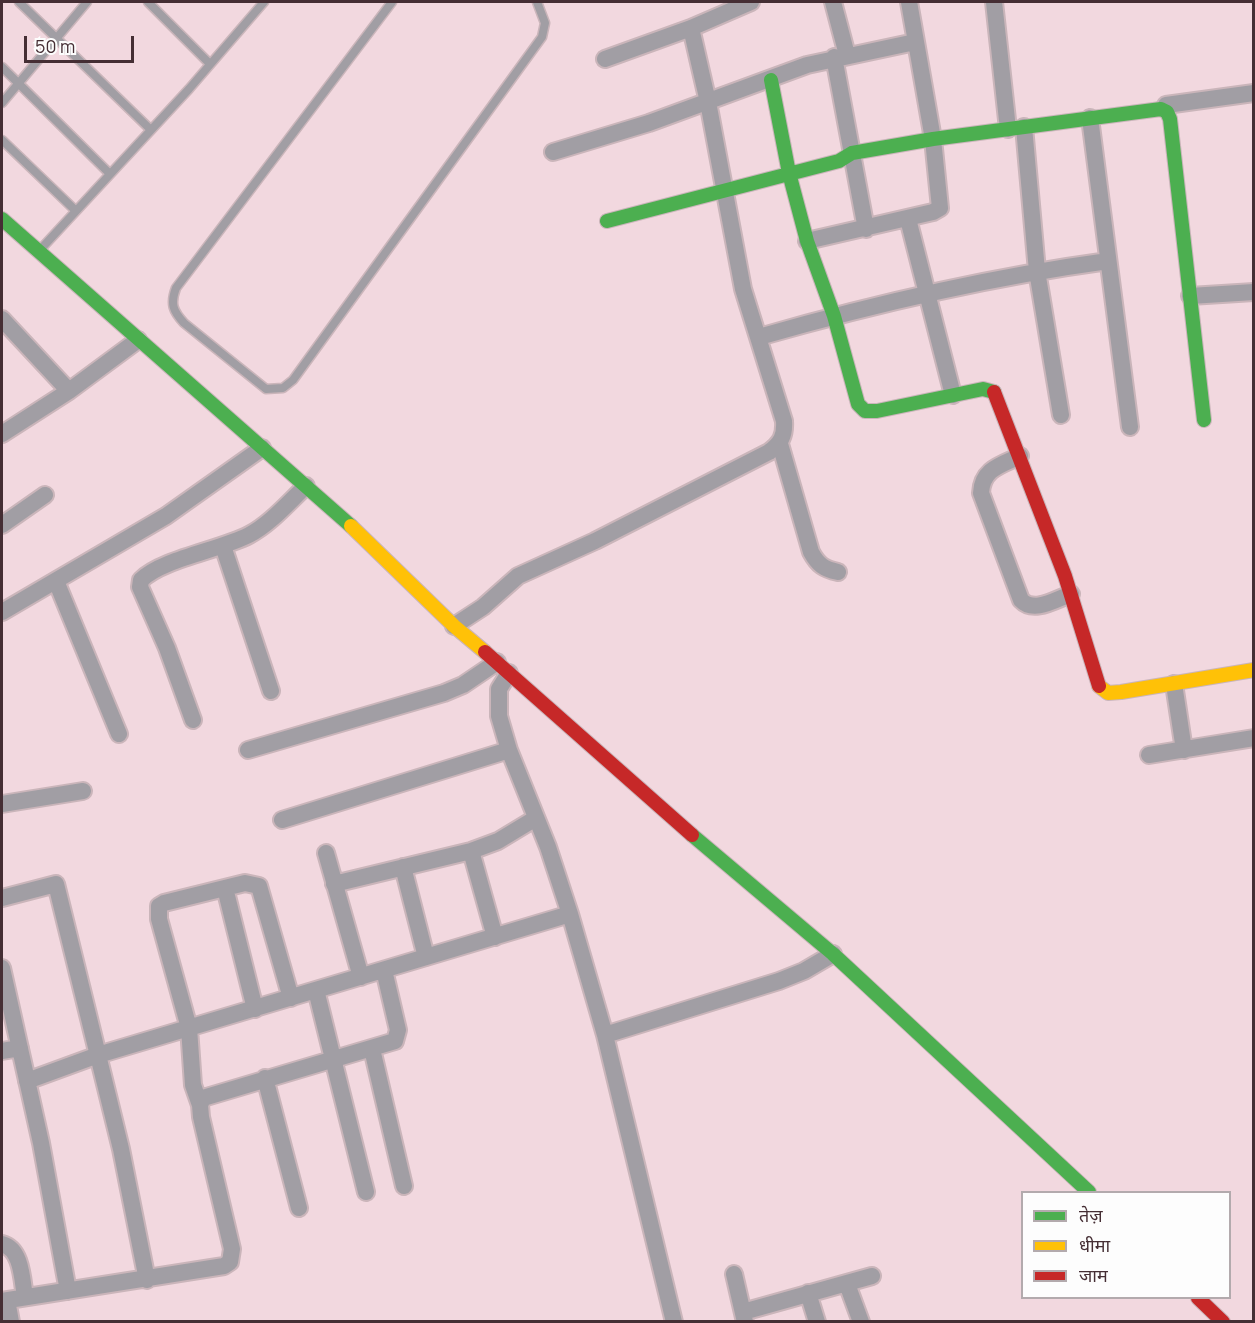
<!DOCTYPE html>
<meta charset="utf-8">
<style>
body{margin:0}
#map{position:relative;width:1255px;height:1323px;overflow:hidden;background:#f2d8df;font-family:Manrope,"Noto Sans Devanagari",sans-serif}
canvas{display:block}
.frame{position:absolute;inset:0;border:3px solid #452e34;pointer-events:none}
.legend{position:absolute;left:1021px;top:1191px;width:210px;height:108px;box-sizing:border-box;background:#fdfdfd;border:2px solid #b3aaad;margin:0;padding:8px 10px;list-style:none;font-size:18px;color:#452e34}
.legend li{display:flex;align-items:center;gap:12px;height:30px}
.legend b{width:30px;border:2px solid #b3aaad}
.scale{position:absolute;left:24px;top:36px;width:110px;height:27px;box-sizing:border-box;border:3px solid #452e34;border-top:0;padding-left:8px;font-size:18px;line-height:21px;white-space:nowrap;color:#452e34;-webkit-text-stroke:4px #fdfdfd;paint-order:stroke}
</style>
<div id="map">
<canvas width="1255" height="1323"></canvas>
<div class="frame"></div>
<ul class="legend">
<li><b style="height:8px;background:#4caf50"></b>तेज़</li>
<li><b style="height:8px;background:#ffc107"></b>धीमा</li>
<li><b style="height:8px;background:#c62828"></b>जाम</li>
</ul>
<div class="scale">50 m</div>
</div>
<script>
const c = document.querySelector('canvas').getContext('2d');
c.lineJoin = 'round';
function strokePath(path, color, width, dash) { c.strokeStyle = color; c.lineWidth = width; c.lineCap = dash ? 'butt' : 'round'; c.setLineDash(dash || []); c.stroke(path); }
const lane = new Path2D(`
 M 19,2 L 151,130
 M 148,2 L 210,64
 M 392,2 L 176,288 C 170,304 173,311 184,323 L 266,389 L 283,388 L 293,380 L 542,37 L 545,23 L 537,2
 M 2,67 L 110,174
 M 2,103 L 87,2
 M 2,140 L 76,211
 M 39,251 L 189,89 L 264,2`);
const street = new Path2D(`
 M 833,2 L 847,55
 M 994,2 L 1008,129
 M 834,57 L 866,229
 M 605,59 L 691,28 L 751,2
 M 1166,105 L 1254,93
 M 1090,118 L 1130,427
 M 1024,127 L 1037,271 L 1061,415
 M 553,152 L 649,123 L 807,65 L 915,42
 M 908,219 L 953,395
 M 807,241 L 933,212 L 940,208 L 933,139 L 909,2
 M 1190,296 L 1254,292
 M 2,319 L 69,391
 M 759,337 C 874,304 990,277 1108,261
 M 2,434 L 69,391 L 138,340
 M 780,444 L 811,552 C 818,565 824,569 838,572
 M 1020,456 C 1001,465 982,469 981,493 L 1021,600 C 1034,614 1056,599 1071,594
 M 2,525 L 45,495
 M 223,546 L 271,691
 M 56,581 L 119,734
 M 2,612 L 166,516 L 262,448
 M 454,626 L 483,607 L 518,576 L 595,541 L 769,452 C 781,443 785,436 784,421 L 743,289 L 708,102 L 691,28
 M 509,673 L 499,689 L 499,716 L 509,750 L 548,847 L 570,914 L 605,1035 L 674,1322
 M 1174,684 L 1184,750
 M 193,720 L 167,648 L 140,587 L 141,580 C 162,559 220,550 249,535 C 270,524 288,503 306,486
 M 248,750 L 444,693 L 463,685 L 497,662
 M 1149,755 L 1254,738
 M 2,804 L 83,791
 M 282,820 L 509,750
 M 471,851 L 495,937
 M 326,853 L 361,977
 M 403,867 L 426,957
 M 334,884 L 471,851 L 498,841 L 536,818
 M 225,888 L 255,1009
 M 2,898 L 56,884 L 121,1149 L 147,1280
 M 2,968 L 41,1143 L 68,1291
 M 316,990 L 366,1192
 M 605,1035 L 779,981 L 804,971 L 833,954
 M 372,1049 L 404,1186
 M 2,1051 L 20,1048
 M 265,1078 L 299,1208
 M 27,1081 L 98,1055 L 570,914
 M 200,1105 L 193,1085 L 189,1028 L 159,919 L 159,906 L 164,903 L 245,883 L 259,886 L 291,998
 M 2,1244 C 22,1249 22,1280 25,1297
 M 734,1274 L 745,1322
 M 847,1284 L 861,1322
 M 808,1293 L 817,1322
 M 7,1300 L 11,1322
 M 2,1301 L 224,1266 L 230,1262 L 232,1249 L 201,1117 L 200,1105 L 203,1098 L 395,1041 L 398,1030 L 384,970
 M 743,1312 L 872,1276`);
const fast = new Path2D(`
 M 771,80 L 789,173 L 807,241 L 834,316 L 858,404 L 865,411 L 877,411 L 983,389 L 994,392
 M 2,219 L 351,526
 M 607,221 L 839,161 L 852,153 L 933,139 L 1161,109 L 1167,112 L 1170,119 L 1204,420
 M 692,835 L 833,954 L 1089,1192`);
const slow = new Path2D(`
 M 351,526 L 454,626 L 485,652
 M 1099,686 L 1108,693 L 1121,692 L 1254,670`);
const jam = new Path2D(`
 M 994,392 L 1065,576 L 1099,686
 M 485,652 L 692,835
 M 1198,1298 L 1223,1322`);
strokePath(lane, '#cab5ba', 11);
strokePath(street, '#cab5ba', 20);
strokePath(fast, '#cab5ba', 16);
strokePath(slow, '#cab5ba', 16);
strokePath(jam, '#cab5ba', 16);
strokePath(lane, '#a19ea4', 8);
strokePath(street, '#a19ea4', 16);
strokePath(fast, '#4caf50', 14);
strokePath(slow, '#ffc107', 14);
strokePath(jam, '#c62828', 14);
</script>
